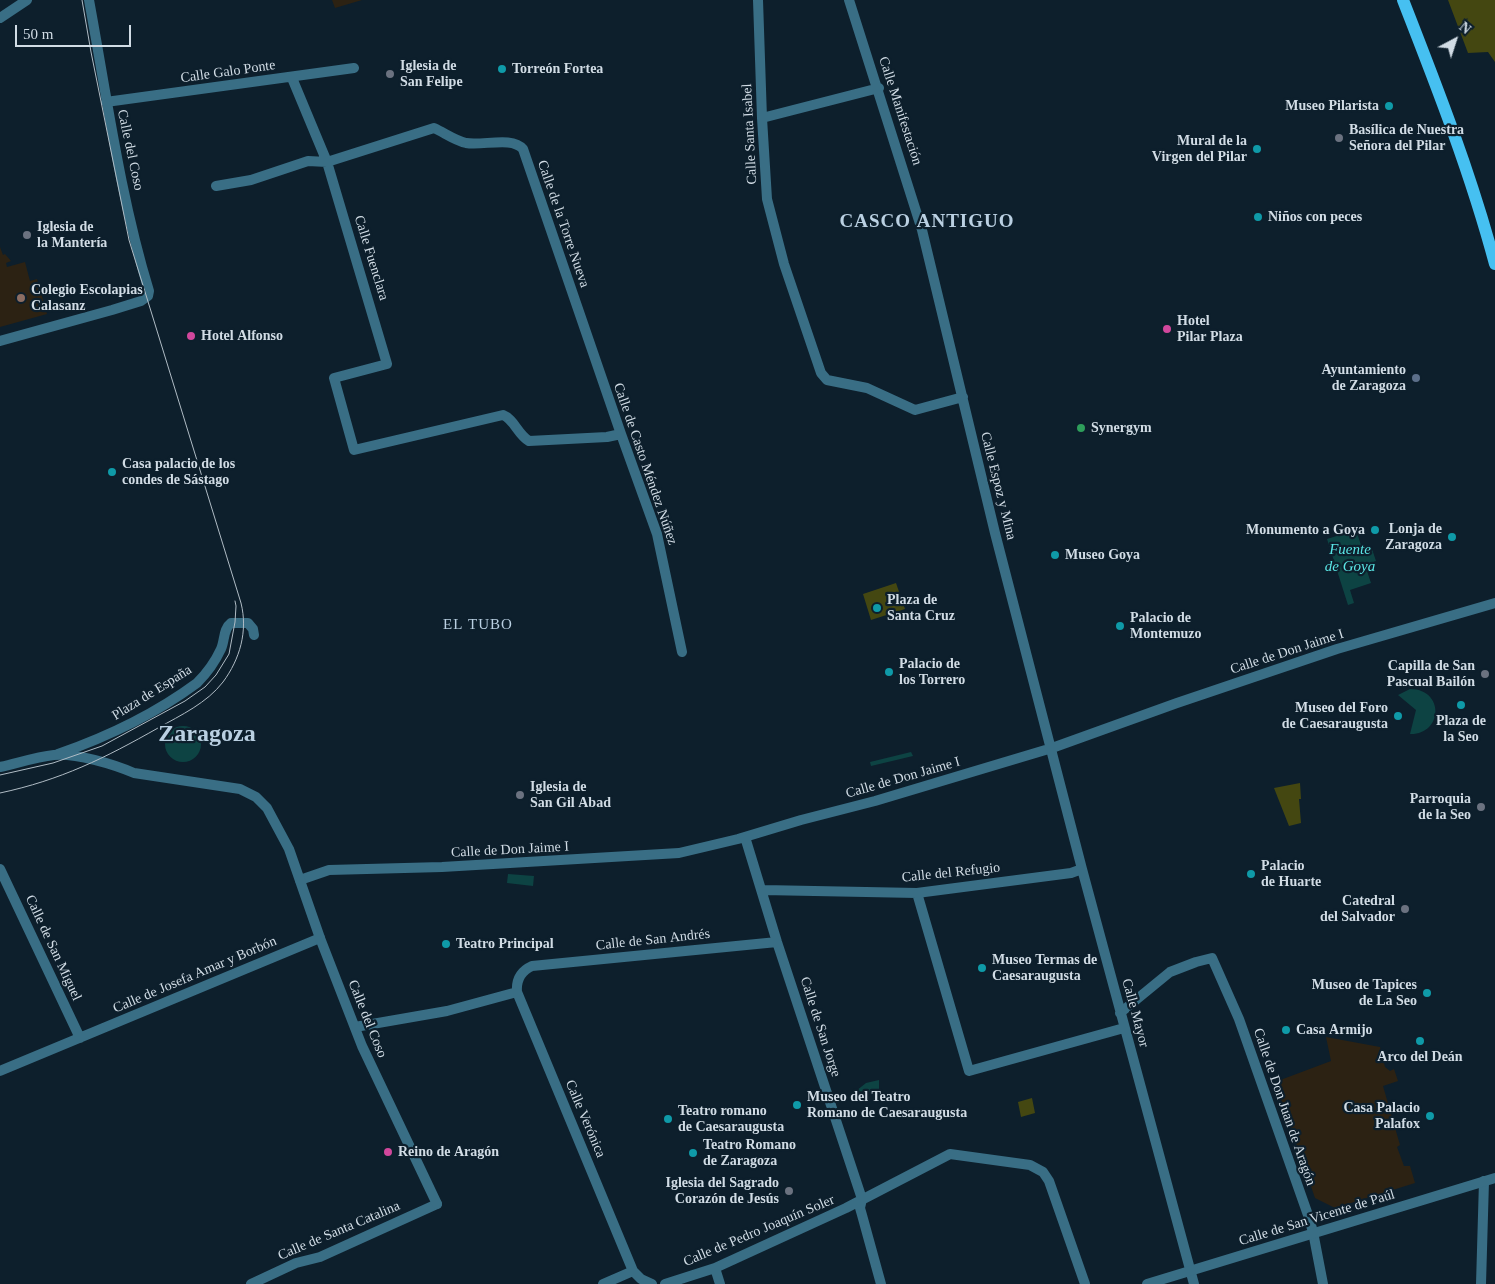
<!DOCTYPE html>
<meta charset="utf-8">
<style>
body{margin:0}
#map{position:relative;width:1495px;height:1284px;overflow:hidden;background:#0d1f2c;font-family:"Times New Roman",serif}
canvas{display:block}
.north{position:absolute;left:1430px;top:15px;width:50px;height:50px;-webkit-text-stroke:4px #0d1f2c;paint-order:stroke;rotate:40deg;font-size:14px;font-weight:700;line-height:20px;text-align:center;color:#d1dce5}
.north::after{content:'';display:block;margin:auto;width:18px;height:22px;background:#d1dce5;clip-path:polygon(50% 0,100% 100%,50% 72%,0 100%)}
.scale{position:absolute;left:15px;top:25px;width:116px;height:22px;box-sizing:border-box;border:2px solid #d1dce5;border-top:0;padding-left:6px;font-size:15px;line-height:18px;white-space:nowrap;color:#d1dce5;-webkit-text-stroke:4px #0d1f2c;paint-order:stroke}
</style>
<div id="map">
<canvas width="1495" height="1284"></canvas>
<div class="north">N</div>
<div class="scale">50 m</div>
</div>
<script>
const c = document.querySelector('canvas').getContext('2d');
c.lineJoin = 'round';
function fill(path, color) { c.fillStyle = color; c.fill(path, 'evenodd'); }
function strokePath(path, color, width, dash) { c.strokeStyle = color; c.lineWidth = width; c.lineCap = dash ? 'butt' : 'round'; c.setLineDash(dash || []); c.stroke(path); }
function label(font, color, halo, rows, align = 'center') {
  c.font = font + ' "Times New Roman",serif'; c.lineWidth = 4.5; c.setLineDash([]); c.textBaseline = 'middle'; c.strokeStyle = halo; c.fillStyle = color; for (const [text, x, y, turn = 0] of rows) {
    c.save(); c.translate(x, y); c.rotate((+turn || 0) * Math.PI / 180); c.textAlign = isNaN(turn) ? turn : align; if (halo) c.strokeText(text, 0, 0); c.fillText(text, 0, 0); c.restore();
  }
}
const education = new Path2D(`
 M 332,0 L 362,0 L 335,8 Z
 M 0,247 L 3,255 L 5,254 L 11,261 L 6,263 L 7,267 L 25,262 L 30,281 L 37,279 L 47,314 L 0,327 Z
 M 1326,1037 L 1380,1047 L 1385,1067 L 1390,1071 L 1394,1069 L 1398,1081 L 1383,1086 L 1400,1145 L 1397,1147 L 1404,1166 L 1410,1166 L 1415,1183 L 1335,1208 L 1315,1198 L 1275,1082 L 1331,1061 Z`);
const green = new Path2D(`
 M 1448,0 L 1495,0 L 1495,62 L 1488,52 L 1468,53 Z
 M 896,583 L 905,609 L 871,620 L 863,594 Z
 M 1300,783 L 1301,799 L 1299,799 L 1301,823 L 1289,826 L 1274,788 Z
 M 1032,1098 L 1035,1113 L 1021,1117 L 1018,1102 Z`);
const water = new Path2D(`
 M 1356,530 L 1362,548 L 1371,546 L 1376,561 L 1365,565 L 1371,583 L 1350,590 L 1354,603 L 1348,605 L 1327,539 Z
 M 1410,689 C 1445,689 1443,735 1410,734 L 1416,710 L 1398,695 Z
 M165 744a18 18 0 1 1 36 0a18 18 0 1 1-36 0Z
 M 911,752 L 913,756 L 871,766 L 870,762 Z
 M 508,874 L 534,876 L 533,886 L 507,883 Z
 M 879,1080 L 879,1093 L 856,1091 L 866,1083 Z`);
const minor = new Path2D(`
 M 758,0 L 762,118 L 767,199 L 784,264 L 821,373 L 827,380 L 867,388 L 915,410 L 963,397
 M 849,0 L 922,230 L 995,533 L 1082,869 L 1194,1284
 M 292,78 L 327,162 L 387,364 L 334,378 L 354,450 L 503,415 C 514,419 518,435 529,441 L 607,437 L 621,434
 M 106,102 L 354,68
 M 762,118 L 879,88
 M 216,186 L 251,180 L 308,161 L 327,162 L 434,128 C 445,133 454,140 466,143 C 483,146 512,136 523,149 L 621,434 L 657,534 L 682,652
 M 0,341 L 112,310 L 141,301 L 148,296 L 149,291 C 120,196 107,97 89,0
 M 58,754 C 107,737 155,714 197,683 C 207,673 215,662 221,649 C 225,640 223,629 231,623 L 248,623 L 253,629 L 254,635
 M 745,837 L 777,942 L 862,1199 L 860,1208 L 862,1215 L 881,1284
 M 0,869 L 80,1038
 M 300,880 L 329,870 L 442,867 L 679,853 L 738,839 L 801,820 L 875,801 L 1052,748 L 1177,703 L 1337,649 L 1495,603
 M 763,890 L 917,893 L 1071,873 L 1082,869
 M 917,893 L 969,1071 L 1124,1028
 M 1120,1013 L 1170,972 L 1196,962 L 1212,958 L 1239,1019 L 1308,1215 L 1313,1232 L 1323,1284
 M 355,1027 L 447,1011 L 517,992
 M 0,1071 L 320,938
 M 715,1268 L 720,1284
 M 251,1284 L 296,1263 L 320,1257 L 437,1204
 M 603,1284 L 633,1271
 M 652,1284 L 641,1279 L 633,1271 L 517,992 C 516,980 521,971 532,966 L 777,942
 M 665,1284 L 715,1268 L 846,1208 L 950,1154 L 1030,1165 L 1043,1172 L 1049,1181 L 1085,1284
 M 1481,1284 L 1484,1181`);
const tertiary = new Path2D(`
 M 0,18 L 27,0
 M 0,767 C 18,763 36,757 54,755 C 76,753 113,764 134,773 L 240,789 L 256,797 L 267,808 L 289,849 L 320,938 L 362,1046 L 437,1204
 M 1147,1284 L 1495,1178`);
const primary = new Path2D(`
 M 1403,0 C 1437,87 1471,174 1495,264`);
const tram = new Path2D(`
 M 0,775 L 53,763 L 102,746 L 185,701 L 205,687 L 216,675 L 229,654 L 235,622 L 236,606 L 235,601
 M 0,793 C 61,780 105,758 158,728 C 181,715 207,703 223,682 C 240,659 248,631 241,603 L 129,240 L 91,52 L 82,0`);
const markers = [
 [502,69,5,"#0f9aa8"],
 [390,74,5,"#6b7280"],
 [1389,106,5,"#0f9aa8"],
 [1339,138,5,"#6b7280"],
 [1257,149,5,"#0f9aa8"],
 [1258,217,5,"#0f9aa8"],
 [27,235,5,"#6b7280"],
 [21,298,5,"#8d6e63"],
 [1167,329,5,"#d1479c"],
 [191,336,5,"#d1479c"],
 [1416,378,5,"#5c6f8a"],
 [1081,428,5,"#2e9e5b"],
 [112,472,5,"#0f9aa8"],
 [1375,530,5,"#0f9aa8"],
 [1452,537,5,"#0f9aa8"],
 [1055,555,5,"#0f9aa8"],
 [877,608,5,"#0f9aa8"],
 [1120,626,5,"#0f9aa8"],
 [889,672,5,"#0f9aa8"],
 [1485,674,5,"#6b7280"],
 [1461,705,5,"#0f9aa8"],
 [1398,716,5,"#0f9aa8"],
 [520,795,5,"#6b7280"],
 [1481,807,5,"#6b7280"],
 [1251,874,5,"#0f9aa8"],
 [1405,909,5,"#6b7280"],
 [446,944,5,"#0f9aa8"],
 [982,968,5,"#0f9aa8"],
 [1427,993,5,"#0f9aa8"],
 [1286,1030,5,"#0f9aa8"],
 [1420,1041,5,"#0f9aa8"],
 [797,1105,5,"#0f9aa8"],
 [1430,1116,5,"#0f9aa8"],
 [668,1119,5,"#0f9aa8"],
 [388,1152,5,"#d1479c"],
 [693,1153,5,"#0f9aa8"],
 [789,1191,5,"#6b7280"]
];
const poiNames = [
 ["Iglesia de",400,66],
 ["San Felipe",400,82],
 ["Torreón Fortea",512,69],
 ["Museo Pilarista",1379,106,"right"],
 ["Basílica de Nuestra",1349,130],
 ["Señora del Pilar",1349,146],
 ["Mural de la",1247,141,"right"],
 ["Virgen del Pilar",1247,157,"right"],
 ["Niños con peces",1268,217],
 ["Iglesia de",37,227],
 ["la Mantería",37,243],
 ["Colegio Escolapias",31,290],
 ["Calasanz",31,306],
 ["Hotel",1177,321],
 ["Pilar Plaza",1177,337],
 ["Hotel Alfonso",201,336],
 ["Ayuntamiento",1406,370,"right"],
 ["de Zaragoza",1406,386,"right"],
 ["Synergym",1091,428],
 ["Casa palacio de los",122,464],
 ["condes de Sástago",122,480],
 ["Lonja de",1442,529,"right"],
 ["Zaragoza",1442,545,"right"],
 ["Monumento a Goya",1365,530,"right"],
 ["Museo Goya",1065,555],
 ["Plaza de",887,600],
 ["Santa Cruz",887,616],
 ["Palacio de",1130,618],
 ["Montemuzo",1130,634],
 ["Palacio de",899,664],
 ["los Torrero",899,680],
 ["Capilla de San",1475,666,"right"],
 ["Pascual Bailón",1475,682,"right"],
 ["Museo del Foro",1388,708,"right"],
 ["de Caesaraugusta",1388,724,"right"],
 ["Plaza de",1461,721,"center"],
 ["la Seo",1461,737,"center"],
 ["Iglesia de",530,787],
 ["San Gil Abad",530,803],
 ["Parroquia",1471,799,"right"],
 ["de la Seo",1471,815,"right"],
 ["Palacio",1261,866],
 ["de Huarte",1261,882],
 ["Catedral",1395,901,"right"],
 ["del Salvador",1395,917,"right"],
 ["Teatro Principal",456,944],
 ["Museo Termas de",992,960],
 ["Caesaraugusta",992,976],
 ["Museo de Tapices",1417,985,"right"],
 ["de La Seo",1417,1001,"right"],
 ["Casa Armijo",1296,1030],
 ["Arco del Deán",1420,1057,"center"],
 ["Museo del Teatro",807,1097],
 ["Romano de Caesaraugusta",807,1113],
 ["Casa Palacio",1420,1108,"right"],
 ["Palafox",1420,1124,"right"],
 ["Teatro romano",678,1111],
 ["de Caesaraugusta",678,1127],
 ["Teatro Romano",703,1145],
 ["de Zaragoza",703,1161],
 ["Reino de Aragón",398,1152],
 ["Iglesia del Sagrado",779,1183,"right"],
 ["Corazón de Jesús",779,1199,"right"]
];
const streetNames = [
 ["Calle Galo Ponte",228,72,-8],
 ["Calle Manifestación",900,111,72],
 ["Calle Santa Isabel",750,134,-93],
 ["Calle del Coso",130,150,78],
 ["Calle de la Torre Nueva",563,224,71],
 ["Calle Fuenclara",371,258,73],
 ["Calle de Casto Méndez Núñez",645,464,71],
 ["Calle Espoz y Mina",998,486,76],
 ["Calle de Don Jaime I",1287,652,-18],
 ["Plaza de España",152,693,-32],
 ["Calle de Don Jaime I",903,778,-16],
 ["Calle de Don Jaime I",510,850,-3],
 ["Calle del Refugio",951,873,-6],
 ["Calle de San Andrés",653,940,-6],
 ["Calle de San Miguel",53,948,65],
 ["Calle de Josefa Amar y Borbón",195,975,-23],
 ["Calle Mayor",1135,1013,75],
 ["Calle del Coso",367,1019,68],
 ["Calle de San Jorge",820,1027,72],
 ["Calle de Don Juan de Aragón",1284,1107,71],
 ["Calle Verónica",585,1119,67],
 ["Calle de San Vicente de Paúl",1317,1218,-17],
 ["Calle de Santa Catalina",339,1231,-23],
 ["Calle de Pedro Joaquín Soler",759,1231,-23]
];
const waterNames = [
 ["Fuente",1350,550],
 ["de Goya",1350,567]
];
const neighbourhoodNames = [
 ["EL TUBO",478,625]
];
const districtNames = [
 ["CASCO ANTIGUO",927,222]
];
const townNames = [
 ["Zaragoza",207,735]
];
fill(education, '#2c2213');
fill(green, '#444711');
fill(water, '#0d4343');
strokePath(minor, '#396e85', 10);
strokePath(tertiary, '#396e85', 10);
strokePath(primary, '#46c0f1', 12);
strokePath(tram, '#b0bcc5', 1);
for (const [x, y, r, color] of markers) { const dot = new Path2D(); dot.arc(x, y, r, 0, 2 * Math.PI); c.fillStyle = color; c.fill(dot); strokePath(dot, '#0d1f2c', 2); }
label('bold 14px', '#d1dce5', '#0d1f2c', poiNames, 'left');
label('14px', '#d1dce5', '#0d1f2c', streetNames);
label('italic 15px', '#5ae5e5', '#0d1f2c', waterNames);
c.letterSpacing = '1px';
label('15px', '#bad0e2', '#0d1f2c', neighbourhoodNames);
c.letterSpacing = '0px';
c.letterSpacing = '1px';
label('bold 19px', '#bad0e2', '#0d1f2c', districtNames);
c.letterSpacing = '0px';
label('bold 24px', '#bad0e2', '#0d1f2c', townNames);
</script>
